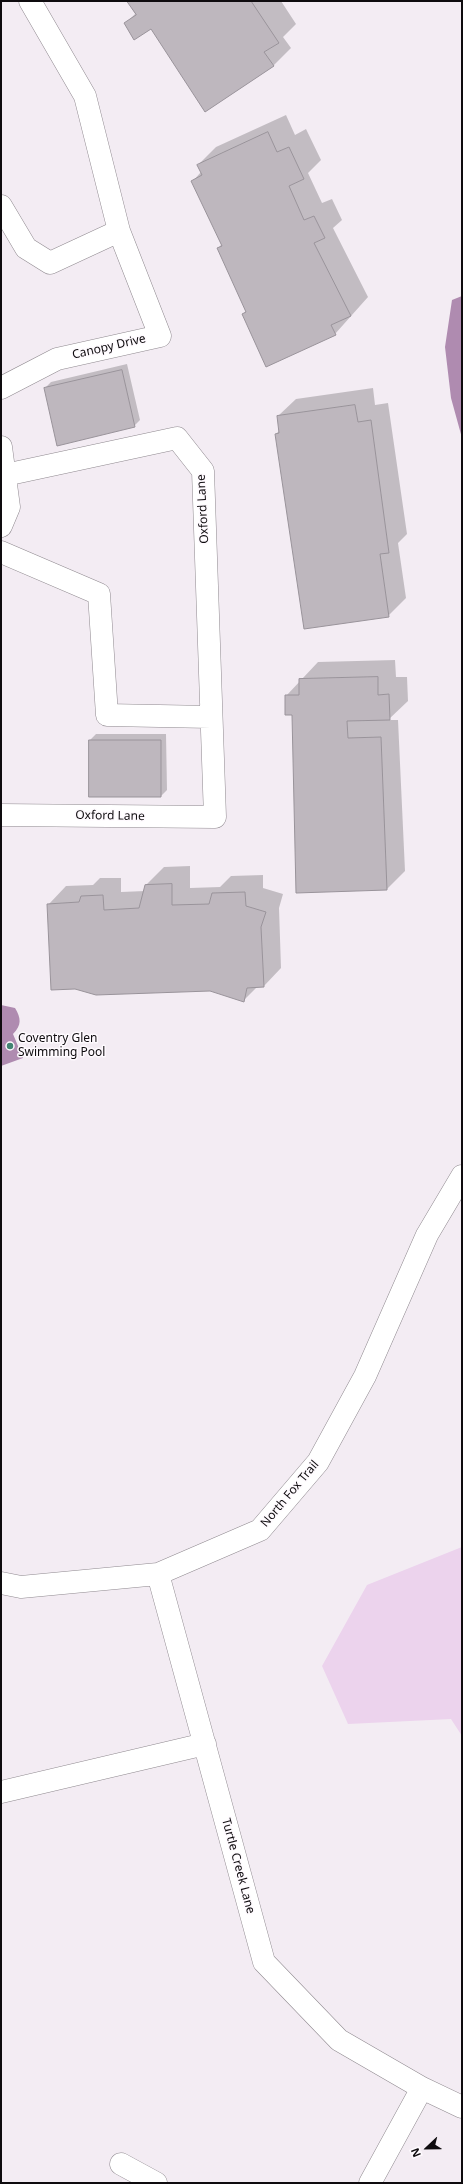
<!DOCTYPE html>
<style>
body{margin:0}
#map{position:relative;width:463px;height:2184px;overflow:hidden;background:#f3ecf3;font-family:"Noto Sans",sans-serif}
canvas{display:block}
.frame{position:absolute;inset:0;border:2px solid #0e0b0e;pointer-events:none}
.north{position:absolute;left:407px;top:2128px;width:40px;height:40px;-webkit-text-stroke:3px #fefafe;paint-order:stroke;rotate:248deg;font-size:11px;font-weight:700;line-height:16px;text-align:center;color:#0e0b0e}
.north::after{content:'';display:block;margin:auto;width:14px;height:18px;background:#0e0b0e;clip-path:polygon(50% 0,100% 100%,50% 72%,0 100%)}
</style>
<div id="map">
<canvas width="463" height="2184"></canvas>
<div class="frame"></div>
<div class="north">N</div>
</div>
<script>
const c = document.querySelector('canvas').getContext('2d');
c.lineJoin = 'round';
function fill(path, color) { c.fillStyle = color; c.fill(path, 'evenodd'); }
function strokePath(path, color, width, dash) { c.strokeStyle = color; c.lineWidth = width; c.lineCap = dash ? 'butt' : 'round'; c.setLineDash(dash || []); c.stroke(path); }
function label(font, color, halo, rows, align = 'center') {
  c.font = font + ' "Noto Sans",sans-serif'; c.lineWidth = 3; c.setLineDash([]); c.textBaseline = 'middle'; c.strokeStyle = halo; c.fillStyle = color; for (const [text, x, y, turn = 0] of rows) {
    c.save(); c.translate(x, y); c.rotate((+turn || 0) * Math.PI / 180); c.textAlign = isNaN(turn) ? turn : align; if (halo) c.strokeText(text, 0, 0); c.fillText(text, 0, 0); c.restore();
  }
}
const green = new Path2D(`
 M 462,1547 L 462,1736 L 451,1719 L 348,1724 L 322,1666 L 367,1585 Z`);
const water = new Path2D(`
 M 462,296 L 462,438 L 451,398 L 445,347 L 452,300 Z
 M 1,1005 L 15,1008 C 21,1018 22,1025 13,1034 L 23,1058 L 1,1066 Z`);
const shadow = new Path2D(`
 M 128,1 L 281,1 L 296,24 L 283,37 L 291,48 L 273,66 L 151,28 L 125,24 L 136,13 Z
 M 286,115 L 295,135 L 306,129 L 321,160 L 308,173 L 322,203 L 332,199 L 342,220 L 333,228 L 368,297 L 335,334 L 243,314 L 246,311 L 218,248 L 222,244 L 193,181 L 201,172 L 198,165 L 216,147 Z
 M 127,364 L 140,420 L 134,426 L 45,388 L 51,382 Z
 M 373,388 L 375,405 L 388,403 L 407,534 L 398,543 L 406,598 L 388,616 L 276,434 L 280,430 L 278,416 L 296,399 Z
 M 395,660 L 396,677 L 407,677 L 408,701 L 388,720 L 398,720 L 405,871 L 387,889 L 297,892 L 293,714 L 286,696 L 318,662 Z
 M 96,734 L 166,734 L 167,790 L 161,796 L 90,740 Z
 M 190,866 L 190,888 L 220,887 L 231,876 L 263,875 L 263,888 L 283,894 L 279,908 L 281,968 L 264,986 L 258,986 L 243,1001 L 49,904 L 66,886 L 93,885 L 100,878 L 121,878 L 121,892 L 145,891 L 146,885 L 164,867 Z`);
const building = new Path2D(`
 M 127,1 L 251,1 L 279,43 L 264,52 L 274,66 L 205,112 L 151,29 L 134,40 L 124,23 L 136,15 Z
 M 268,132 L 277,152 L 289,147 L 304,179 L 289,186 L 304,220 L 314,216 L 325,238 L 314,243 L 351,316 L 331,325 L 336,335 L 266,367 L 242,314 L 246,312 L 217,248 L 222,246 L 191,181 L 202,175 L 197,165 Z
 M 122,370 L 135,427 L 57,446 L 44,388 Z
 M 355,405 L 358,422 L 371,420 L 389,553 L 380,554 L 389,617 L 304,629 L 275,434 L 279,433 L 277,416 Z
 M 378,677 L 378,695 L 389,694 L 390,720 L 347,721 L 348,738 L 381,737 L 387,890 L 296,893 L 292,715 L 285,715 L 285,695 L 299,695 L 299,679 Z
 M 89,740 L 161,740 L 161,797 L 89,797 Z
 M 172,884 L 172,905 L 209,904 L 212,893 L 245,892 L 246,906 L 266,912 L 261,927 L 264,987 L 247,988 L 244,1002 L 210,991 L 96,995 L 75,989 L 51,990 L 47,904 L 79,902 L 81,896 L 103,895 L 104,910 L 139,908 L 145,885 Z`);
const minor = new Path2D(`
 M 1,206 L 26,248 L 50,263 L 119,231
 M 1,388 L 57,359 L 160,336 L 119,231 L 85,96 L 30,1
 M 1,447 L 9,507 L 1,526
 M 1,552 L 99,594 L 107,715 L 211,717
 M 1,815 L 215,817 L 203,471 L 177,438 L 5,475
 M 158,1574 L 264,1962 L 339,2040 L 422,2088 L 462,2107
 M 1,1583 L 21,1587 L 158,1574 L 260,1530 L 318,1462 L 365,1376 L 427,1235 L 462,1176
 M 1,1792 L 205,1744
 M 121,2164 L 156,2183
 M 370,2183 L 422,2088`);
const markers = [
 [10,1046,4,"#428372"]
];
const streetNames = [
 ["Canopy Drive",109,347,-13],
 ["Oxford Lane",203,509,-93],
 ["Oxford Lane",110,816,1],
 ["North Fox Trail",290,1494,-50],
 ["Turtle Creek Lane",238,1866,75]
];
const poiNames = [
 ["Coventry Glen",18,1039],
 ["Swimming Pool",18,1053]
];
fill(green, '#ecd3ed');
fill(water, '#af8bb0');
fill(shadow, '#0003');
fill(building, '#beb7be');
strokePath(building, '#99939a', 1);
strokePath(minor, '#8f898f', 23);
strokePath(minor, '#fff', 22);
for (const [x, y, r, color] of markers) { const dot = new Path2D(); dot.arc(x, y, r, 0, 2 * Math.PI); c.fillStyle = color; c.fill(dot); strokePath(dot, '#fefafe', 1.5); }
label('12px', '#0e0b0e', '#fefafe', streetNames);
label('12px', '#0e0b0e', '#fefafe', poiNames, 'left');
</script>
